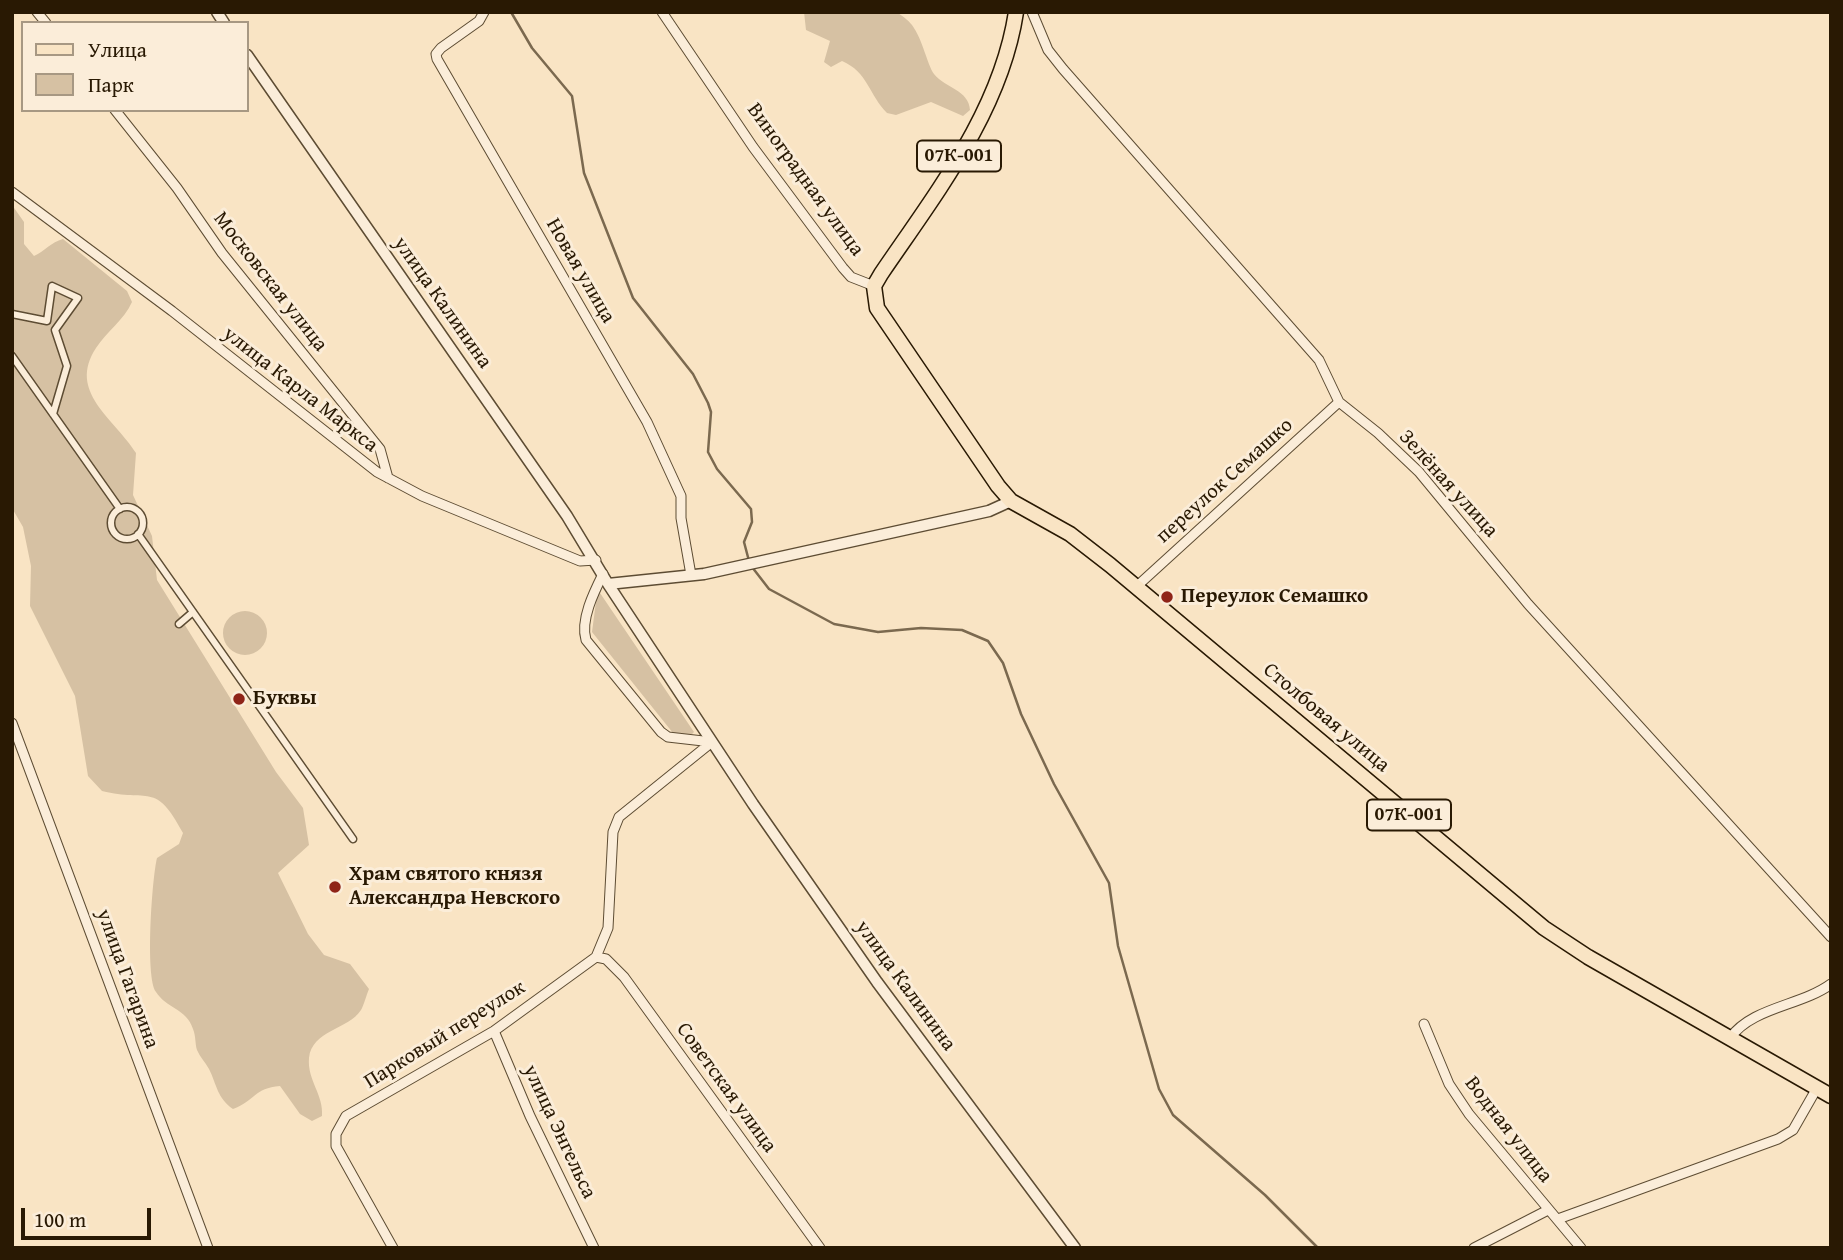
<!DOCTYPE html>
<meta charset="utf-8">
<style>
body{margin:0}
#map{position:relative;width:1843px;height:1260px;overflow:hidden;background:#f9e4c4;font-family:"Gentium Book Plus",serif}
canvas{display:block}
.frame{position:absolute;inset:0;border:14px solid #291903;pointer-events:none}
.legend{position:absolute;left:21px;top:21px;width:228px;height:91px;box-sizing:border-box;background:#fbedd9;border:2px solid #a79883;margin:0;padding:9px 12px;list-style:none;font-size:21px;color:#291903}
.legend li{display:flex;align-items:center;gap:14px;height:35px}
.legend b{width:35px;border:2px solid #a79883}
.scale{position:absolute;left:21px;top:1208px;width:130px;height:32px;box-sizing:border-box;border:4px solid #291903;border-top:0;padding-left:9px;font-size:21px;line-height:24px;white-space:nowrap;color:#291903;-webkit-text-stroke:5px #fbedd9;paint-order:stroke}
</style>
<div id="map">
<canvas width="1843" height="1260"></canvas>
<div class="frame"></div>
<ul class="legend">
<li><b style="height:9px;background:#f9e4c4"></b>Улица</li>
<li><b style="height:19px;background:#d6c1a3"></b>Парк</li>
</ul>
<div class="scale">100 m</div>
</div>
<script>
const c = document.querySelector('canvas').getContext('2d');
c.lineJoin = 'round';
function fill(path, color) { c.fillStyle = color; c.fill(path, 'evenodd'); }
function strokePath(path, color, width, dash) { c.strokeStyle = color; c.lineWidth = width; c.lineCap = dash ? 'butt' : 'round'; c.setLineDash(dash || []); c.stroke(path); }
function label(font, color, halo, rows, align = 'center') {
  c.font = font + ' "Gentium Book Plus",serif'; c.lineWidth = 6; c.setLineDash([]); c.textBaseline = 'middle'; c.strokeStyle = halo; c.fillStyle = color; for (const [text, x, y, turn = 0] of rows) {
    c.save(); c.translate(x, y); c.rotate((+turn || 0) * Math.PI / 180); c.textAlign = isNaN(turn) ? turn : align; if (halo) c.strokeText(text, 0, 0); c.fillText(text, 0, 0); c.restore();
  }
}
const green = new Path2D(`
 M 804,12 C 825,12 878,8 895,12 C 901,14 909,21 912,25 C 923,40 927,64 934,74 C 945,88 969,90 970,110 L 963,116 L 931,102 L 896,115 L 887,113 C 869,95 868,72 842,61 L 831,67 L 824,62 L 830,41 L 806,30 Z
 M 12,205 L 24,222 L 24,244 L 34,256 C 45,251 51,242 63,239 L 127,291 L 132,302 C 124,320 107,331 96,348 C 67,392 114,418 136,453 L 133,495 L 152,536 L 157,580 L 276,772 L 303,808 L 309,845 L 278,873 L 308,934 L 324,955 L 350,964 L 369,989 C 366,996 364,1005 361,1010 C 348,1030 312,1030 309,1058 C 307,1080 324,1095 322,1116 L 312,1121 L 300,1114 L 280,1086 C 254,1088 255,1101 233,1109 C 217,1098 217,1085 209,1069 C 205,1062 200,1057 197,1050 C 195,1044 196,1036 193,1029 C 187,1009 166,1008 156,992 C 145,977 152,878 157,858 L 179,844 L 183,833 C 155,780 149,803 102,791 L 88,776 L 75,696 L 30,606 L 31,566 L 23,527 L 12,508 Z
 M 600,593 L 694,732 L 691,735 L 673,733 L 592,632 L 597,594 Z
 M223 633a22 22 0 1 1 44 0a22 22 0 1 1-44 0Z`);
const stream = new Path2D(`
 M 511,12 L 532,48 L 572,96 L 584,173 L 633,298 L 693,374 L 708,403 L 711,412 L 708,452 L 717,469 L 751,509 L 752,522 L 744,542 L 749,561
 M 752,567 L 769,589 L 834,624 L 878,632 L 921,628 L 962,630 L 988,641 L 1003,663 L 1021,714 L 1054,784 L 1109,883 L 1118,946 L 1159,1089 L 1173,1115 L 1265,1195 L 1318,1248`);
const pedestrian = new Path2D(`
 M 12,314 L 47,321 L 52,286 L 78,298 L 55,330 L 67,366 L 53,414
 M 12,356 L 120,509
 M111 523a16 16 0 1 1 32 0a16 16 0 1 1-32 0Z
 M 138,534 L 353,839
 M 179,624 L 193,612`);
const minor = new Path2D(`
 M 37,12 L 46,23
 M 484,12 L 479,21 L 441,48 L 436,54 L 437,59 L 647,422 L 681,496 L 681,518 L 691,575
 M 662,12 L 753,147 L 843,268 L 851,277 L 874,286
 M 1032,12 L 1048,50 L 1063,69 L 1319,360 L 1339,402 L 1378,433 L 1419,472 L 1528,604 L 1831,937
 M 115,110 L 177,188 L 222,253 L 380,449 L 388,478
 M 12,192 L 172,311 L 377,472 L 422,496 L 580,561 L 596,560
 M 603,574 C 594,592 580,620 586,640 L 661,732 L 668,737 L 712,742
 M 1136,587 L 1339,402
 M 12,723 L 208,1248
 M 596,957 L 606,959 L 624,977 L 820,1248
 M 1424,1024 L 1449,1084 L 1469,1114 L 1581,1248
 M 494,1031 L 530,1116 L 594,1248
 M 1730,1038 C 1752,1007 1801,1006 1831,984
 M 1558,1219 L 1778,1139 L 1793,1130 L 1817,1088
 M 393,1248 L 336,1146 L 336,1134 L 346,1116 L 494,1031 L 596,957 L 608,928 L 613,832 L 619,817 L 712,742
 M 1474,1248 L 1548,1210`);
const tertiary = new Path2D(`
 M 217,12 L 224,23
 M 247,55 L 567,516 L 608,584 L 753,804 L 877,982 L 1075,1248
 M 608,584 L 704,574 L 989,511 L 1011,501`);
const primary = new Path2D(`
 M 1016,12 C 1001,111 936,193 881,274 L 874,286 L 877,308 L 998,486 L 1011,501 L 1070,534 L 1110,565 L 1544,928 L 1588,957 L 1831,1096`);
const markers = [
 [1167,597,7,"#8f2418"],
 [239,699,7,"#8f2418"],
 [335,887,7,"#8f2418"]
];
const shields = [
 [959,156,84],
 [1409,815,84]
];
const shieldNames = [
 ["07К-001",959,156],
 ["07К-001",1409,815]
];
const streetNames = [
 ["Виноградная улица",805,180,54],
 ["Новая улица",580,271,60],
 ["Московская улица",270,282,52],
 ["улица Калинина",442,303,55],
 ["улица Карла Маркса",300,390,38],
 ["переулок Семашко",1225,481,-42],
 ["Зелёная улица",1448,484,48],
 ["Столбовая улица",1326,718,40],
 ["улица Гагарина",127,979,70],
 ["улица Калинина",905,986,54],
 ["Парковый переулок",445,1035,-32],
 ["Советская улица",726,1088,54],
 ["Водная улица",1508,1130,52],
 ["улица Энгельса",559,1132,65]
];
const poiNames = [
 ["Переулок Семашко",1181,597],
 ["Буквы",253,699],
 ["Храм святого князя",349,875],
 ["Александра Невского",349,899]
];
fill(green, '#d6c1a3');
strokePath(stream, '#7b694f', 2.5);
strokePath(pedestrian, '#5d4c33', 9);
strokePath(minor, '#5d4c33', 11);
strokePath(tertiary, '#5d4c33', 13);
strokePath(primary, '#291903', 17);
strokePath(pedestrian, '#fbedd9', 6);
strokePath(minor, '#fbedd9', 9);
strokePath(tertiary, '#fbedd9', 10);
strokePath(primary, '#f9e4c4', 14);
for (const [x, y, r, color] of markers) { const dot = new Path2D(); dot.arc(x, y, r, 0, 2 * Math.PI); c.fillStyle = color; c.fill(dot); strokePath(dot, '#fbedd9', 2.5); }
for (const [x, y, w] of shields) { const box = new Path2D(); box.roundRect(x - w / 2, y - 15.5, w, 31, 5); c.fillStyle = '#fbedd9'; c.fill(box); strokePath(box, '#291903', 2); }
label('bold 19px', '#291903', null, shieldNames);
label('21px', '#291903', '#fbedd9', streetNames);
label('bold 21px', '#291903', '#fbedd9', poiNames, 'left');
</script>
